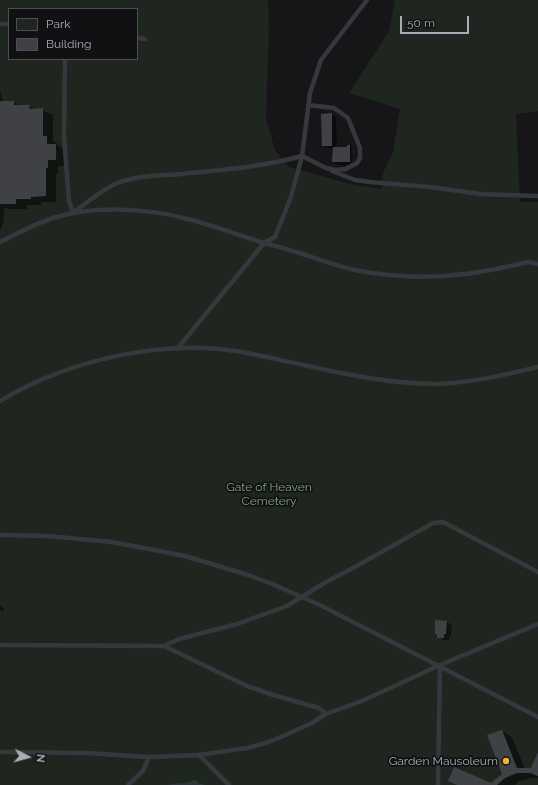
<!DOCTYPE html>
<style>
body{margin:0}
#map{position:relative;width:538px;height:785px;overflow:hidden;background:#161618;font-family:Raleway,sans-serif}
canvas{display:block}
.legend{position:absolute;left:8px;top:8px;width:130px;height:52px;box-sizing:border-box;background:#111113;border:1px solid #4d4f55;margin:0;padding:5px 7px;list-style:none;font-size:12px;color:#a8adb8}
.legend li{display:flex;align-items:center;gap:8px;height:20px}
.legend b{width:20px;border:1px solid #4d4f55}
.north{position:absolute;left:8px;top:737px;width:40px;height:40px;-webkit-text-stroke:3px #111113;paint-order:stroke;rotate:96deg;font-size:11px;font-weight:700;line-height:16px;text-align:center;color:#a8adb8}
.north::after{content:'';display:block;margin:auto;width:14px;height:18px;background:#a8adb8;clip-path:polygon(50% 0,100% 100%,50% 72%,0 100%)}
.scale{position:absolute;left:400px;top:16px;width:69px;height:18px;box-sizing:border-box;border:2px solid #a8adb8;border-top:0;padding-left:5px;font-size:12px;line-height:14px;white-space:nowrap;color:#a8adb8;-webkit-text-stroke:3px #111113;paint-order:stroke}
</style>
<div id="map">
<canvas width="538" height="785"></canvas>
<ul class="legend">
<li><b style="height:11px;background:#1e261f"></b>Park</li>
<li><b style="height:11px;background:#404145"></b>Building</li>
</ul>
<div class="north">N</div>
<div class="scale">50 m</div>
</div>
<script>
const c = document.querySelector('canvas').getContext('2d');
c.lineJoin = 'round';
function fill(path, color) { c.fillStyle = color; c.fill(path, 'evenodd'); }
function strokePath(path, color, width, dash) { c.strokeStyle = color; c.lineWidth = width; c.lineCap = dash ? 'butt' : 'round'; c.setLineDash(dash || []); c.stroke(path); }
function label(font, color, halo, rows, align = 'center') {
  c.font = font + ' Raleway,sans-serif'; c.lineWidth = 3.5; c.setLineDash([]); c.textBaseline = 'middle'; c.strokeStyle = halo; c.fillStyle = color; for (const [text, x, y, turn = 0] of rows) {
    c.save(); c.translate(x, y); c.rotate((+turn || 0) * Math.PI / 180); c.textAlign = isNaN(turn) ? turn : align; if (halo) c.strokeText(text, 0, 0); c.fillText(text, 0, 0); c.restore();
  }
}
const green = new Path2D(`
 M 0,0 L 268,0 L 269,28 L 266,119 L 275,150 L 289,167 L 350,184 L 382,189 L 383,173 L 393,152 L 400,109 L 349,93 L 389,31 L 395,0 L 538,0 L 538,111 L 516,114 L 520,202 L 538,202 L 538,785 L 0,785 ZM 9,9 L 137,9 L 137,59 L 9,59 Z`);
const water = new Path2D(`
 M 194,780 L 197,780 L 198,783 L 205,785 L 167,785 C 174,783 189,784 194,780 Z`);
const shadow = new Path2D(`
 M 0,90 L 3,102 L 14,102 L 20,106 L 29,106 L 36,110 L 42,110 L 53,115 L 53,141 L 57,143 L 57,145 L 66,151 L 67,166 L 58,166 L 58,174 L 56,174 L 56,202 L 41,202 L 41,205 L 27,205 L 27,209 L 8,209 L 4,207 L 4,221 L 0,230 Z
 M 331,114 L 336,117 L 337,148 L 346,148 L 350,146 L 352,147 L 351,165 L 338,165 L 333,162 L 334,148 L 328,148 L 323,146 Z
 M 0,605 L 4,608 L 4,611 L 0,611 Z
 M 447,622 L 452,625 L 451,636 L 449,636 L 449,640 L 443,640 L 436,634 Z
 M 502,731 L 512,737 L 525,769 L 531,770 L 538,755 L 538,778 L 532,778 L 519,781 L 515,785 L 457,785 L 491,785 L 503,774 Z`);
const building = new Path2D(`
 M 0,101 L 14,101 L 14,105 L 29,105 L 30,109 L 43,108 L 43,136 L 47,136 L 47,144 L 56,144 L 56,160 L 48,160 L 48,168 L 46,168 L 46,196 L 31,197 L 31,199 L 16,199 L 16,204 L 0,204 Z
 M 332,113 L 332,146 L 322,146 L 321,114 Z
 M 347,145 L 350,145 L 350,162 L 332,162 L 333,147 L 347,147 Z
 M 435,620 L 447,621 L 446,634 L 444,634 L 444,638 L 437,638 L 437,634 L 435,634 Z
 M 501,730 L 502,730 L 517,768 L 531,768 L 538,752 L 538,776 L 530,773 L 517,773 L 505,778 L 497,785 L 457,785 L 448,781 L 454,767 L 491,783 L 502,774 L 487,735 Z`);
const lane = new Path2D(`
 M 0,24 L 9,24
 M 137,38 L 145,39
 M 65,59 L 64,136 L 69,201 L 73,213 C 86,203 99,192 115,184 C 136,175 159,176 181,174 C 222,170 262,167 302,156 L 326,168 L 335,170 L 346,169 L 357,163 L 360,158 L 360,148 L 348,118 L 334,108 L 308,105
 M 332,171 L 355,180 L 370,182 L 430,187 L 480,194 L 538,196
 M 0,242 C 17,234 34,224 53,218 C 95,205 149,208 191,220 C 216,226 240,236 264,243 L 177,349
 M 264,243 C 296,250 324,263 355,270 C 391,277 427,279 464,274 C 486,272 508,266 530,262 L 538,264
 M 264,243 L 275,237 L 291,197 L 302,156 L 310,93 L 321,60 L 367,0
 M 0,401 C 68,360 164,338 242,352 C 306,364 371,384 436,384 C 470,383 505,375 538,367
 M 0,535 L 47,536 L 112,542 L 185,556 L 245,574 L 270,583 L 322,606 L 538,717
 M 0,645 L 164,646 L 179,639 L 237,624 L 287,606 L 326,582 L 355,567 L 433,523 L 443,522 L 538,572
 M 164,646 L 247,686 L 273,695 L 319,708 L 326,714
 M 0,752 L 86,753 L 149,757 L 199,755 L 247,748 L 266,743 L 283,736 L 312,723 L 326,714 L 362,701 L 440,665 L 538,624
 M 199,755 L 229,785
 M 128,785 L 143,771 L 149,757
 M 438,785 L 440,665`);
const markers = [
 [506,761,4,"#f2b134"]
];
const parkNames = [
 ["Gate of Heaven",269,487],
 ["Cemetery",269,501]
];
const poiNames = [
 ["Garden Mausoleum",498,761]
];
fill(green, '#1e261f');
fill(water, '#2c353c');
fill(shadow, '#0007');
fill(building, '#404145');
strokePath(lane, '#37383d', 4.5);
for (const [x, y, r, color] of markers) { const dot = new Path2D(); dot.arc(x, y, r, 0, 2 * Math.PI); c.fillStyle = color; c.fill(dot); strokePath(dot, '#111113', 1.5); }
label('12px', '#7fa381', '#111113', parkNames);
label('12px', '#a8adb8', '#111113', poiNames, 'right');
</script>
